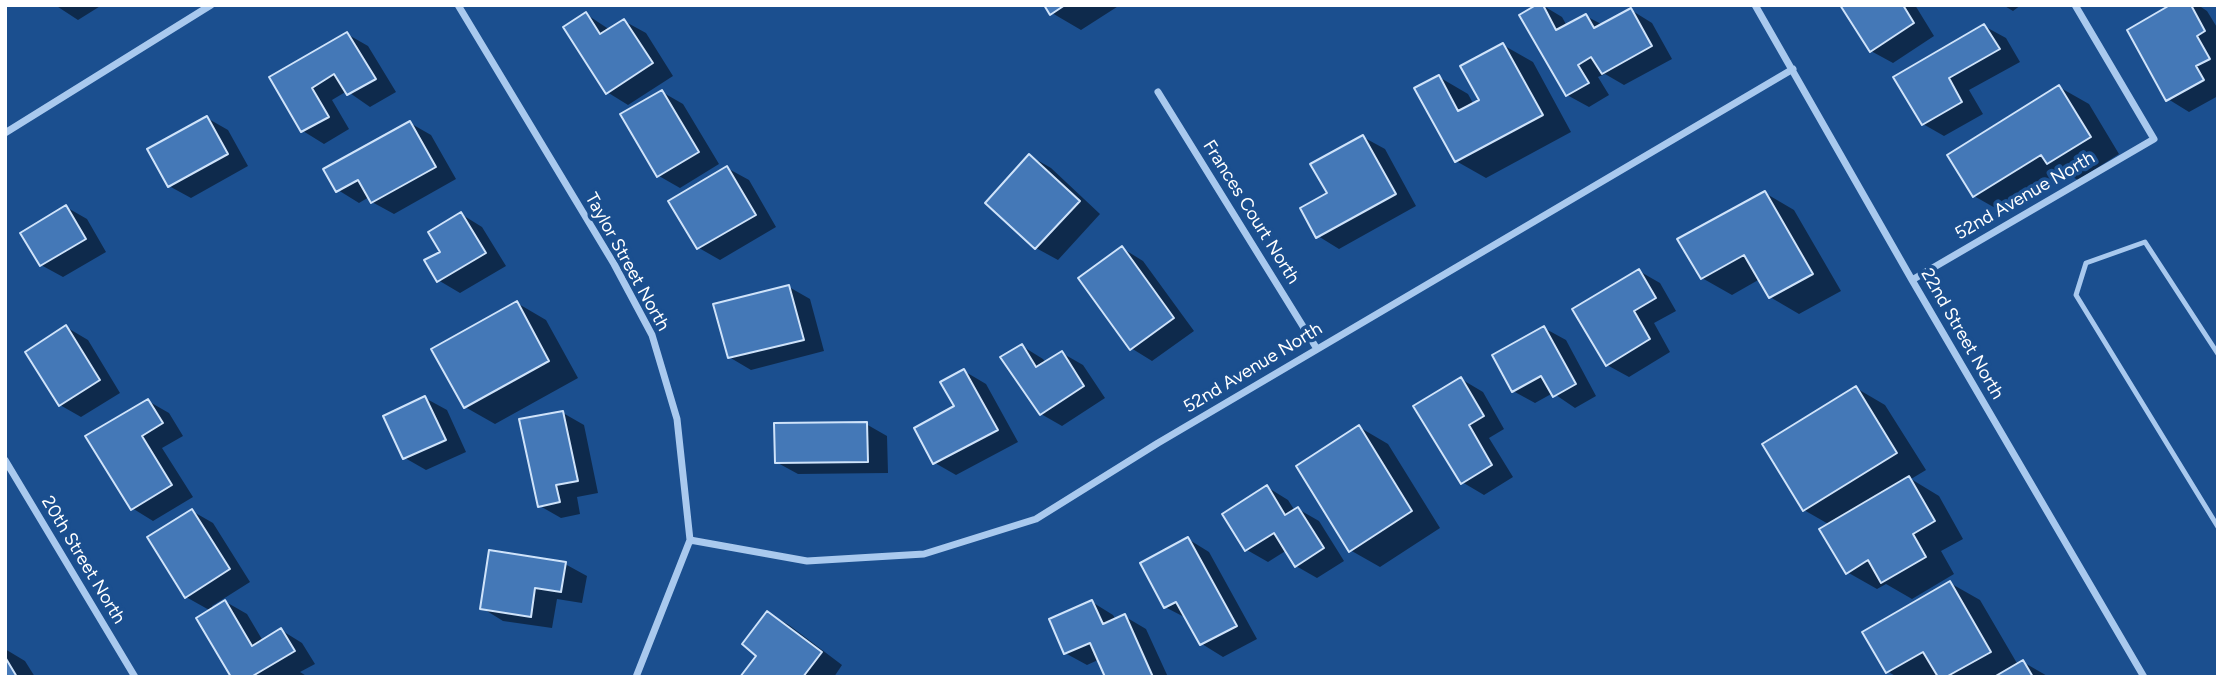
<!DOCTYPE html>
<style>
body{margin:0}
#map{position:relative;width:2223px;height:682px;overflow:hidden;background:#1b4f8f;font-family:Figtree,sans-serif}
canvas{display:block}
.frame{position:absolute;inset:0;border:7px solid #fff;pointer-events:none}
</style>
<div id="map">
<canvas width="2223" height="682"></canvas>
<div class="frame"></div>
</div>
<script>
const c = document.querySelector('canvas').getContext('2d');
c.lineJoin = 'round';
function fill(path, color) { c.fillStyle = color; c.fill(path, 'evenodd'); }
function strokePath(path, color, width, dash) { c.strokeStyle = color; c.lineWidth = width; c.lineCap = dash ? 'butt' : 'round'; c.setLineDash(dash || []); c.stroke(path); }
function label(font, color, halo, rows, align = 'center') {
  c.font = font + ' Figtree,sans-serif'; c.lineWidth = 7; c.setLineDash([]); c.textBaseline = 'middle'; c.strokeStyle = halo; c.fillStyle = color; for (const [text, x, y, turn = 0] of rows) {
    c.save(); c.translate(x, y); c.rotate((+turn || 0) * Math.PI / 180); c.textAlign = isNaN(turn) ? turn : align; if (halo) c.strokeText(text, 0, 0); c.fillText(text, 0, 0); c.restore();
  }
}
const shadow = new Path2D(`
 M 55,5 L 102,5 L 78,20 Z
 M 1046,5 L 1120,5 L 1081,30 L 1052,13 Z
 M 1542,5 L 1562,17 L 1567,26 L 1586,16 L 1603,25 L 1631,10 L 1652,23 L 1672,59 L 1624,85 L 1605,74 L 1598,77 L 1609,95 L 1589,107 L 1567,95 Z
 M 1842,5 L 1915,5 L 1934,36 L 1893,63 L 1871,51 Z
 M 2003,5 L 2021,5 L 2013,11 Z
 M 2174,5 L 2198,5 L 2207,11 L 2218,29 L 2218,78 L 2216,79 L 2218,96 L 2189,112 L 2168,99 Z
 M 586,14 L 610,30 L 624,21 L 646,33 L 673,76 L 628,105 L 607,92 Z
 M 1984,26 L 2006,38 L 2020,62 L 1969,90 L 1983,114 L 1944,136 L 1923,124 L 1895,78 Z
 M 347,34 L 368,46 L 396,92 L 370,107 L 347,91 L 332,100 L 349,129 L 324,144 L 303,131 L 271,78 Z
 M 1503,45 L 1533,62 L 1571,132 L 1486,178 L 1456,161 L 1439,77 L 1468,94 L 1474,105 L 1481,101 Z
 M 2059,87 L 2089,104 L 2119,154 L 2078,180 L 2067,174 L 2004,213 L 1974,196 Z
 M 662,92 L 683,104 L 719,164 L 680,188 L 659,176 Z
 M 207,118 L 228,130 L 248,166 L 191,198 L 169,186 Z
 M 410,123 L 431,135 L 456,179 L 394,214 L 372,202 L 369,197 L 359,203 L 338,190 Z
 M 1363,137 L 1385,149 L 1416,206 L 1339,249 L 1318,236 Z
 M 1030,156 L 1051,168 L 1100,214 L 1058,260 L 1036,248 L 987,203 Z
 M 727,168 L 749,180 L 776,227 L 720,260 L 699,248 Z
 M 1765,193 L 1794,210 L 1841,291 L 1799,314 L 1770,297 L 1760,279 L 1732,295 L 1702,278 Z
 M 66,207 L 87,219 L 106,252 L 63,277 L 41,265 Z
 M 461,214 L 482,227 L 506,266 L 460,293 L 438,280 L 442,252 Z
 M 1122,248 L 1143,261 L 1194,331 L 1152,361 L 1131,348 Z
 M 1639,271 L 1660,283 L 1676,311 L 1654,323 L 1670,352 L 1629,377 L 1607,365 Z
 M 789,287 L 810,299 L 824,351 L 751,370 L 729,357 Z
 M 517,303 L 546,320 L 578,378 L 495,424 L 465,407 Z
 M 66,327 L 88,340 L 120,393 L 81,417 L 60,405 Z
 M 1544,328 L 1566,340 L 1596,396 L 1575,408 L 1553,393 L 1535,403 L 1513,391 Z
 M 1022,346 L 1043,359 L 1046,363 L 1062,353 L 1083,365 L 1105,398 L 1062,426 L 1041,414 Z
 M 964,371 L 986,384 L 1018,442 L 956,475 L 935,463 L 956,407 Z
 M 1461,379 L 1483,392 L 1504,429 L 1489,438 L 1513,477 L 1484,495 L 1462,482 Z
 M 1856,388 L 1885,405 L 1926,470 L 1911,479 L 1939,496 L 1963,539 L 1941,551 L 1954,574 L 1912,599 L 1886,584 L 1877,589 L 1847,572 L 1830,525 L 1804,510 Z
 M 425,398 L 447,410 L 466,452 L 426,470 L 405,458 Z
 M 148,401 L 169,413 L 183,436 L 162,448 L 193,497 L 153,521 L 132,508 L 88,437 Z
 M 563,413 L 584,425 L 598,493 L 577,497 L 580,514 L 561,518 L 540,506 Z
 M 866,424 L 887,436 L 888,473 L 798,474 L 776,462 Z
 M 1359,427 L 1388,444 L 1440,528 L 1380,567 L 1350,550 Z
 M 1267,487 L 1288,500 L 1295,511 L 1298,509 L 1319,521 L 1344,561 L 1317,578 L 1296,566 L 1287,550 L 1268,562 L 1247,550 L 1224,514 Z
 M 192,511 L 213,523 L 250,582 L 212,606 L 214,609 L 226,602 L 247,614 L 263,641 L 281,630 L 302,643 L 315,664 L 300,672 L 308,677 L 233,677 L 211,611 L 186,597 Z
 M 1188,539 L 1209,552 L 1257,639 L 1223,657 L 1202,644 L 1188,619 L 1165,607 Z
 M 565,564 L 587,576 L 582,603 L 557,599 L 552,628 L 503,621 L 482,608 Z
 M 1950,583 L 1980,600 L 2018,665 L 2023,662 L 2049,677 L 1897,677 L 1887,671 Z
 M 1092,602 L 1113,615 L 1116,620 L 1124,616 L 1146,629 L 1168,677 L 1107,677 L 1098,660 L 1087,665 L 1065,653 Z
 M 768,613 L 789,625 L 842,665 L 834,677 L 742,677 L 758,655 Z
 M 5,649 L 25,661 L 35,677 L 5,677 Z`);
const building = new Path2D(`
 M 1044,5 L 1065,5 L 1050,15 Z
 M 1536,5 L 1543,5 L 1556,30 L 1586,14 L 1594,28 L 1631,8 L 1652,46 L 1602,74 L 1591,57 L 1578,65 L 1589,83 L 1566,96 L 1519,15 Z
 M 1840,5 L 1903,5 L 1914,23 L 1870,52 Z
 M 2170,5 L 2191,5 L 2205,31 L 2197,36 L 2210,59 L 2196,66 L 2204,80 L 2166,101 L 2127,30 Z
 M 586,12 L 600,34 L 624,19 L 653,63 L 606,94 L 563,27 Z
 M 1984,24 L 2000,49 L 1949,78 L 1962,102 L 1922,125 L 1893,77 Z
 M 347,32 L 376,79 L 347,95 L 334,74 L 312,88 L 329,117 L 301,132 L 269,77 Z
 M 1503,43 L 1543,115 L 1455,162 L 1414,88 L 1439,75 L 1458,111 L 1479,100 L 1460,66 Z
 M 2059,85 L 2091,137 L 2047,164 L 2041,155 L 1973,197 L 1947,155 Z
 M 662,90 L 699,152 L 657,177 L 620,114 Z
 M 207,116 L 228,154 L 168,187 L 147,149 Z
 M 410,121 L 436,167 L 371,203 L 358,180 L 336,192 L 323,169 Z
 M 1363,135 L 1396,194 L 1316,238 L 1300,208 L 1327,193 L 1310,164 Z
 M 1029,154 L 1080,201 L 1035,249 L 985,203 Z
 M 727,166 L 756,215 L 697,249 L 668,201 Z
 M 1765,191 L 1813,274 L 1769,298 L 1744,255 L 1701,279 L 1677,239 Z
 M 66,205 L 86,239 L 40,266 L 20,233 Z
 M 461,212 L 486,253 L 437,282 L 424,260 L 440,252 L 428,232 Z
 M 1122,246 L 1174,318 L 1130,350 L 1078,278 Z
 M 1639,269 L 1656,298 L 1634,311 L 1650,339 L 1606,366 L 1572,309 Z
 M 789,285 L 804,340 L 728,358 L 713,304 Z
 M 517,301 L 549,361 L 464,408 L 431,349 Z
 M 66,325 L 100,380 L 59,406 L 25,352 Z
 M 1544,326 L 1576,384 L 1553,397 L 1541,376 L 1512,392 L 1492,355 Z
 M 1022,344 L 1036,367 L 1062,351 L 1084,386 L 1040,415 L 1000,357 Z
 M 964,369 L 998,430 L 933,464 L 914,428 L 954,406 L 940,382 Z
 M 1461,377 L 1484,416 L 1469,425 L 1492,465 L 1461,484 L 1413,406 Z
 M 1856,386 L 1897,453 L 1803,511 L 1762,444 Z
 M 425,396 L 446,440 L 403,459 L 383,416 Z
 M 148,399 L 163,423 L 142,436 L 172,485 L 131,510 L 85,436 Z
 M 563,411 L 578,481 L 556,485 L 560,502 L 538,507 L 519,419 Z
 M 867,422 L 868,462 L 775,463 L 774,423 Z
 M 1359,425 L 1412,511 L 1349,552 L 1296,466 Z
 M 1909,476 L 1935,521 L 1913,534 L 1926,557 L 1881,583 L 1868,560 L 1846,574 L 1819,529 Z
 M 1267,485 L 1285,515 L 1298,507 L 1324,548 L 1295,567 L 1274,533 L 1245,551 L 1222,514 Z
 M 192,509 L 230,569 L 185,598 L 147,537 Z
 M 1188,537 L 1237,626 L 1200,645 L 1176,602 L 1164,608 L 1140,563 Z
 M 489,550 L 566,562 L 561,592 L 535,588 L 531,617 L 480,609 Z
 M 1950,581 L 1991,652 L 1946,677 L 1938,677 L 1923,652 L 1886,673 L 1862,632 Z
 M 225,600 L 252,646 L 281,628 L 295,651 L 251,677 L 231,677 L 196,618 Z
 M 1092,600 L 1103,624 L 1125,614 L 1153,677 L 1105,677 L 1090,643 L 1064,654 L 1049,619 Z
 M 767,611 L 822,652 L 803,677 L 740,677 L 756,656 L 742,644 Z
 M 5,657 L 17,677 L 5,677 Z
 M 2023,660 L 2033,677 L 1994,677 Z`);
const service = new Path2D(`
 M 2218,354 L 2145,242 L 2086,263 L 2076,295 L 2218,527`);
const minor = new Path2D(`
 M 458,5 L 614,264 L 652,335 L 677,419 L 690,540 L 636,677
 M 1755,5 L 1912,280 L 2144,677
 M 1158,92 L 1317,349
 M 5,133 L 211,5
 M 1912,280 L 2154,139 L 2075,5
 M 5,460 L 135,677
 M 690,540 L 807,561 L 924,554 L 1036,519 L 1158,443 L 1793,69`);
const streetNames = [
 ["52nd Avenue North",2025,196,-30],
 ["Frances Court North",1251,212,58],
 ["Taylor Street North",627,262,61],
 ["22nd Street North",1962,334,60],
 ["52nd Avenue North",1253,368,-31],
 ["20th Street North",83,560,59]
];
fill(shadow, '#0007');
fill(building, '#4478b7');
strokePath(building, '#cfe3fa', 2);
strokePath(service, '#a9c9ee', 5);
strokePath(minor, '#a9c9ee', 7);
label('18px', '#fff', '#1b4f8f', streetNames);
</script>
